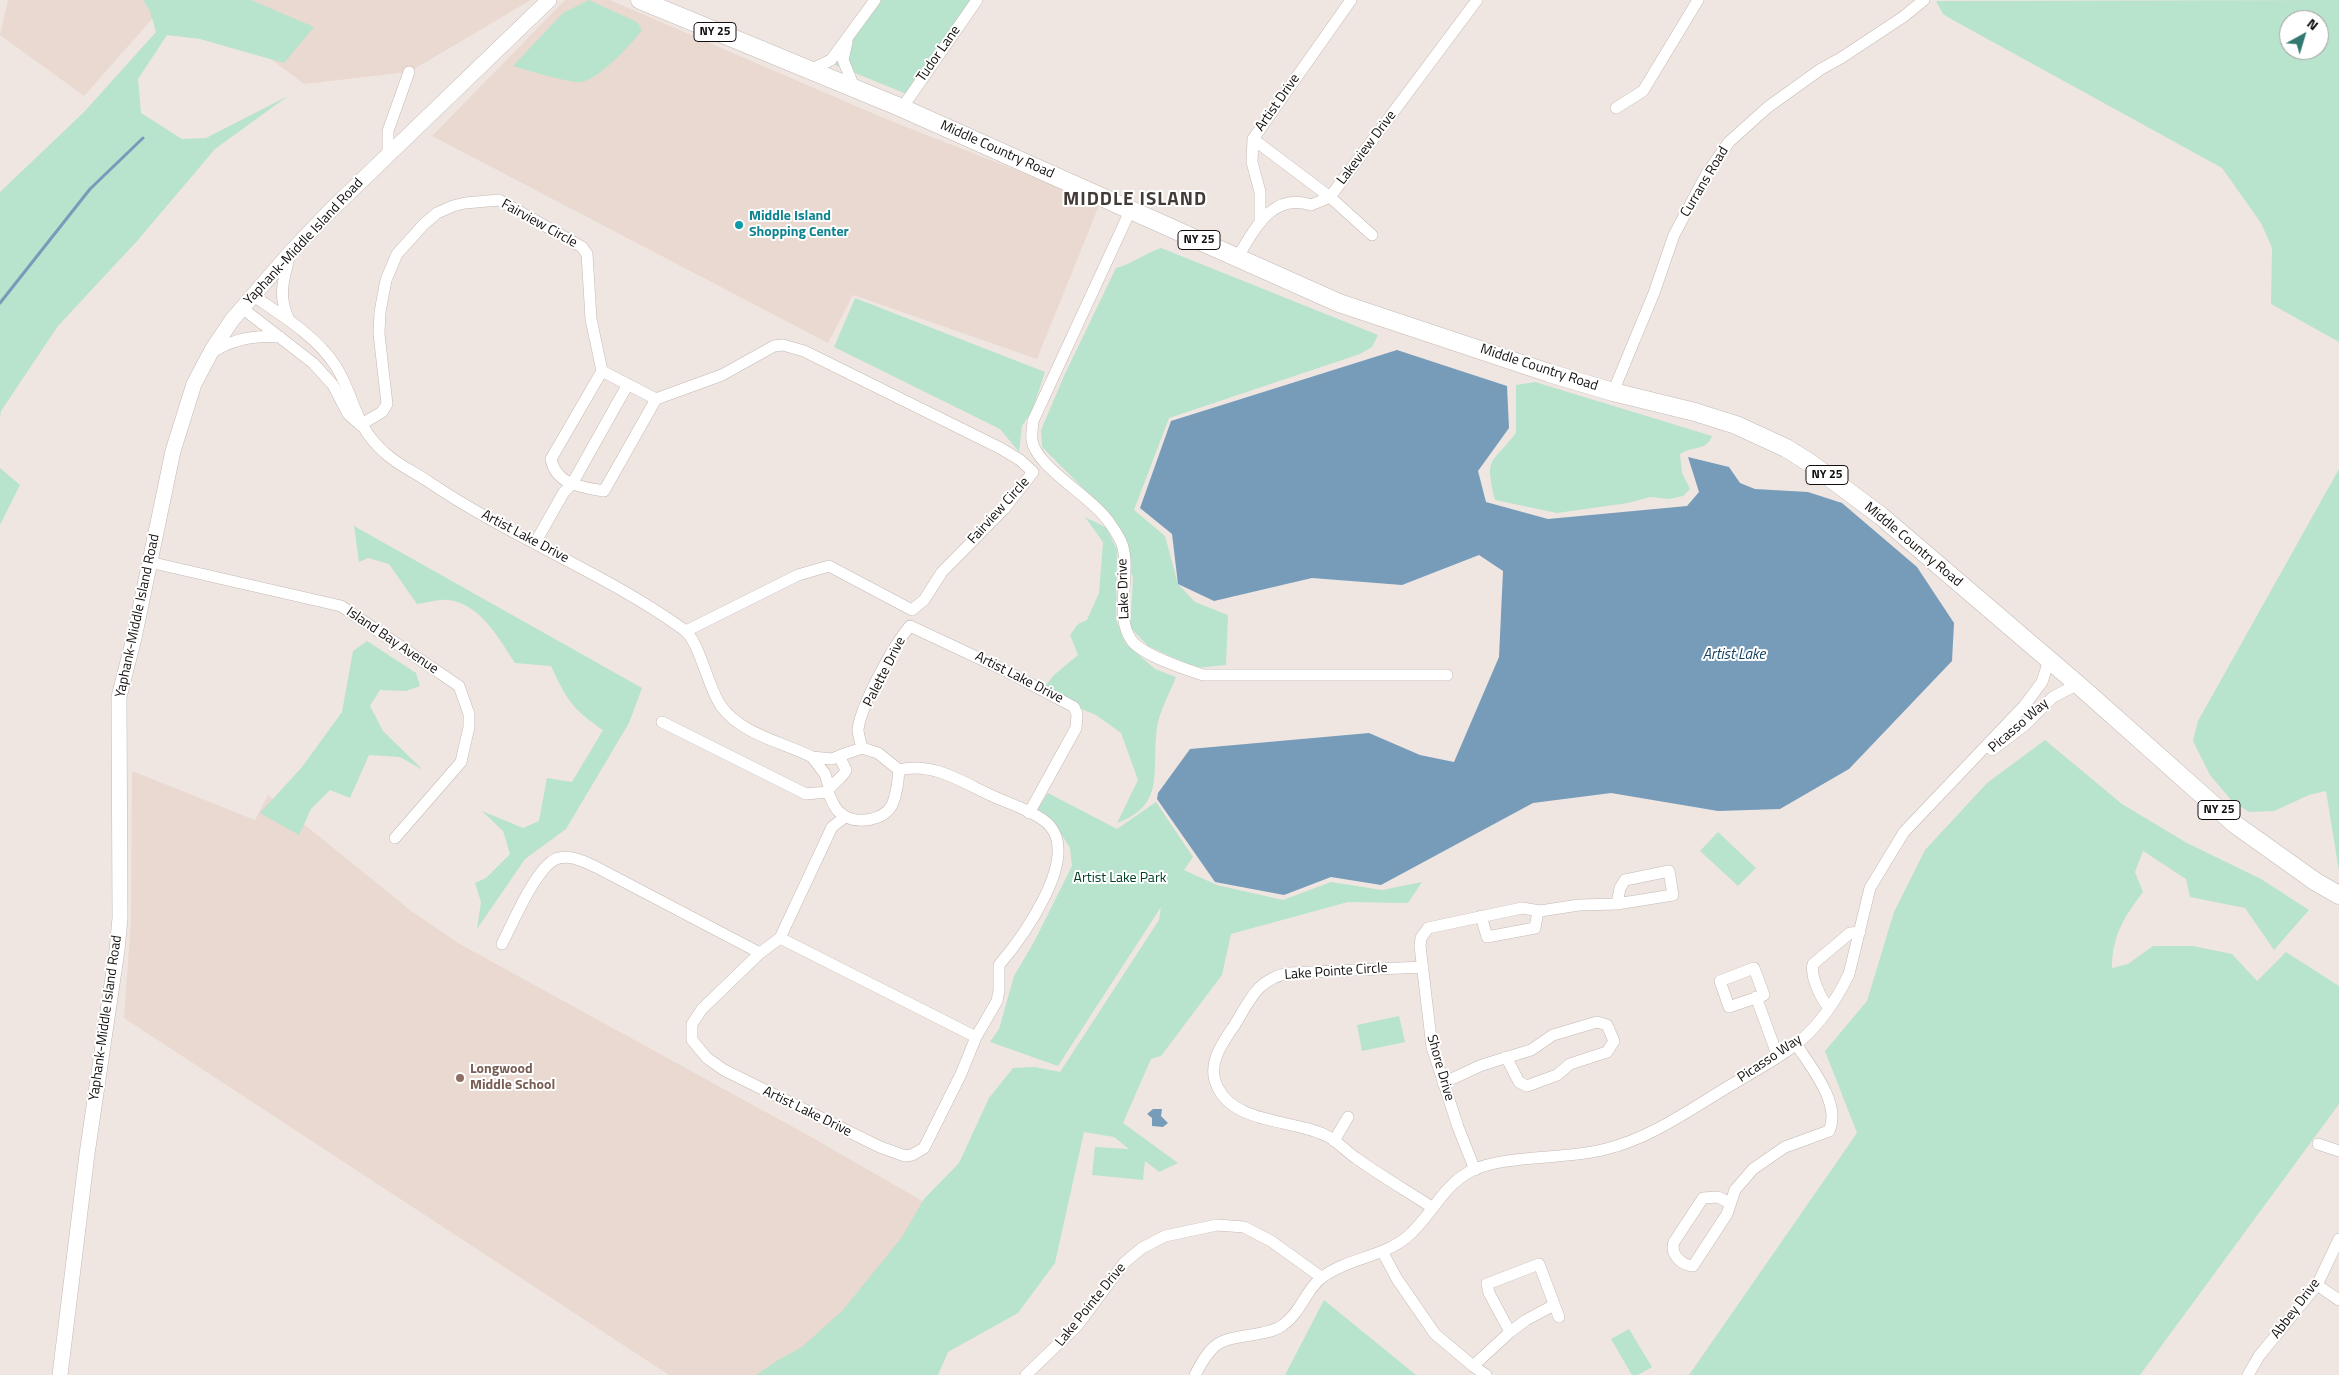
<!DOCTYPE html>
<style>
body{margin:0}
#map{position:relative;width:2339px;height:1375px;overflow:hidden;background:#f0e6e1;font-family:"Titillium Web",sans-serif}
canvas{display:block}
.north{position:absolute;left:2279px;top:10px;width:50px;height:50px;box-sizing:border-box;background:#fff;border:1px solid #a19f9f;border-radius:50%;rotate:39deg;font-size:14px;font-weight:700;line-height:20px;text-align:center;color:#130f0e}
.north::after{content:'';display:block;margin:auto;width:18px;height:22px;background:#307870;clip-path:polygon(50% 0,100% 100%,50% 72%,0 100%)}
</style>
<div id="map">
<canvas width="2339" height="1375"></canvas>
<div class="north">N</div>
</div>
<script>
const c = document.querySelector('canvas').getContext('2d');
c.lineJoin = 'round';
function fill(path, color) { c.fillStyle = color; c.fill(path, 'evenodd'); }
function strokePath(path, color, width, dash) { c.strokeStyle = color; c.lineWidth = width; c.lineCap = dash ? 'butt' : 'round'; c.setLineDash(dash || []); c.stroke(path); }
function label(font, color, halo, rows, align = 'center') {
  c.font = font + ' "Titillium Web",sans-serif'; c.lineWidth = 4; c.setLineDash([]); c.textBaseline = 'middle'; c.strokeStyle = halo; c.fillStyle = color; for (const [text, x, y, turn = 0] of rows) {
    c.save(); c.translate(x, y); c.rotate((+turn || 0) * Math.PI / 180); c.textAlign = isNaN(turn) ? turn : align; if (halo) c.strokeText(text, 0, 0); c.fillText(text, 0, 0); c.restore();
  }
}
const built = new Path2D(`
 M 8,0 L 169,0 L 84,96 L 0,35 Z
 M 192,0 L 531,0 L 409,72 L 304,84 Z
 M 565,0 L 610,0 L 886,119 L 1100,203 L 1037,359 L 853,295 L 828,343 L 432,136 Z
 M 132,771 L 255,820 L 268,795 L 410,910 L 458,943 L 813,1138 L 957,1221 L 971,1241 L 773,1368 L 758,1375 L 669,1375 L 124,1018 L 131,920 Z`);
const green = new Path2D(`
 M 143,0 L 251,0 L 314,27 L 284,63 L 200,39 L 167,35 L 138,79 L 141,113 L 182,139 L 206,138 L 288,96 L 215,149 L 138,240 L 58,326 L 1,411 L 0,418 L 0,192 L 84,112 L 156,32 L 150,11 Z
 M 589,0 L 637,22 L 642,30 C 631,45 598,80 581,82 C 567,83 528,70 513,66 L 563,13 Z
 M 869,0 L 983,0 L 914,97 L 825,61 Z
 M 2339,0 L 2339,342 L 2271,304 L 2272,248 L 2261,223 L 2222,168 L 1951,19 L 1943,14 L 1936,1 ZM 2289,20 L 2319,20 L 2319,50 L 2289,50 Z
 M 1161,248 L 1378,335 L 1372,347 L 1360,354 L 1169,418 L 1134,510 L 1165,536 L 1178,584 L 1195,602 L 1228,615 L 1226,665 L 1196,668 L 1148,646 L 1130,627 L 1133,578 L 1110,515 L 1042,447 L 1041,430 L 1064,376 L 1116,268 C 1132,264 1145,253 1161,248 Z
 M 855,298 L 1045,372 L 1032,411 L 1022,426 L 1019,452 L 1000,429 L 834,347 Z
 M 1535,382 L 1712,436 C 1707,451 1692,446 1680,454 L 1682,473 L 1690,489 L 1683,496 L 1669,499 L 1650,497 L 1628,503 L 1557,513 L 1495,500 C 1485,456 1490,466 1516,433 L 1516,385 Z
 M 0,468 L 20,485 L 0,525 Z
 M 2339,469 L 2339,871 L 2326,791 L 2309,795 L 2274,811 L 2249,812 L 2231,800 L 2210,775 L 2193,741 L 2198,721 Z
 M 1085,517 L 1107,528 L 1117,550 L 1116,619 L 1125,643 L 1155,669 L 1176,677 C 1170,692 1160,710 1157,727 C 1151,770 1167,805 1117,823 L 1138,780 L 1121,733 L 1096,715 L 1079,708 L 1045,686 L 1054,675 L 1078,655 L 1070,635 L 1078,624 L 1087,620 L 1099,593 L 1103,542 Z
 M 354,526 L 642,688 L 629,723 L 566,829 L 525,859 L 477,929 L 481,902 L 475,883 L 486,878 L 510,854 L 503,831 L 482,811 L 523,828 L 539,821 L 547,778 L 572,782 L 603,730 C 572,709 567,700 551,666 L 515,663 C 499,639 481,604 448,600 C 439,599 427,603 417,604 L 389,564 L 368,558 L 359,562 Z
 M 367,641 L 416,673 L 420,686 L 406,691 L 380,690 L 370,706 L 383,731 L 423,770 L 400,757 L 369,755 L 350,798 L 330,790 L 311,809 L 299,835 L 260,813 L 302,767 L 342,712 L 353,651 Z
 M 2045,740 L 2122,804 L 2187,843 L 2261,879 L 2309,910 L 2274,950 L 2245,908 L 2190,897 L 2186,879 L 2143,851 L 2135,872 L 2143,892 C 2124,917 2112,936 2112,968 L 2128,964 L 2153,946 L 2193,946 L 2232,954 L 2257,981 L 2286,952 L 2339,986 L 2339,1104 L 2140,1375 L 1689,1375 L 1857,1133 L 1825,1051 L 1867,1001 L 1894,912 L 1925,850 L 1987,783 Z
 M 1048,793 L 1117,829 L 1156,802 L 1193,857 L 1184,870 L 1217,885 L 1283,900 L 1331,882 L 1382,890 L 1422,882 L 1408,903 L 1348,902 L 1231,934 L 1222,975 L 1161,1056 L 1151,1059 L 1123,1123 L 1178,1163 L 1159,1172 L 1145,1161 L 1143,1180 L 1092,1175 L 1095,1147 L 1129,1149 L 1114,1137 L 1084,1132 L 1055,1263 L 1018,1313 L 948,1352 L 938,1375 L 756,1375 L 778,1360 L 802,1347 L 843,1310 L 902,1237 L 924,1199 L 959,1163 L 989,1098 L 1013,1068 L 1035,1067 L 1060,1072 L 1159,920 L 1161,907 L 1058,1066 L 990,1042 L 999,1029 L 1014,976 L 1034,942 L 1072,866 L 1070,848 L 1060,832 L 1036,811 Z
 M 1718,832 L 1756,868 L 1738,886 L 1700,851 Z
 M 1399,1016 L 1405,1042 L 1362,1051 L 1357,1025 Z
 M 1324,1300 L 1416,1375 L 1285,1375 Z
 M 1629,1329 L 1652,1367 L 1638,1375 L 1632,1375 L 1611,1339 Z`);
const water = new Path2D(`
 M 1397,350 L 1507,386 L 1509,428 L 1478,471 L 1486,502 L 1548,519 L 1687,506 L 1699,492 L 1688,457 L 1729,467 L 1740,483 L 1755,489 L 1808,492 L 1842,503 L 1917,567 L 1954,623 L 1952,661 L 1849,769 L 1780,809 L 1718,811 L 1611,793 L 1533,803 L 1381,885 L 1331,877 L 1284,895 L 1215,882 L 1157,799 L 1158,793 L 1190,749 L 1369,733 L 1420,755 L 1454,762 L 1499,657 L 1503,571 L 1479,555 L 1402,585 L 1312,578 L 1214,601 L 1178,584 L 1172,534 L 1140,508 L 1171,421 Z
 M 1153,1109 L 1162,1109 L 1161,1116 L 1168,1123 L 1163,1127 L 1152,1126 L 1152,1118 L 1147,1114 Z`);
const stream = new Path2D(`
 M 0,303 L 90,189 L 143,138`);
const minor = new Path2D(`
 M 847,42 L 843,60 L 855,89
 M 810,70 L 831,60 L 875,0
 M 902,108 L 977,0
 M 1616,108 L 1643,91 L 1698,0
 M 1253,139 L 1330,197 L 1372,235
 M 388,154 L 388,131 L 409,72
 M 1131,209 L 1033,421 C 1033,427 1031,434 1032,440 C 1035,467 1095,498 1111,525 C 1115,531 1120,538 1122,544 C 1132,573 1113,616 1132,641 C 1144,656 1185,669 1203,675 L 1447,675
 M 1260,221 L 1260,192 L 1252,162 L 1253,139 L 1351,0
 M 1237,258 C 1255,229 1272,192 1311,205 L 1330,197 L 1477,0
 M 252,295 C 281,315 315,335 335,365 C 356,397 352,424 385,453 C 398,465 414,472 429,482 C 510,537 603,572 683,629 C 699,639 708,688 721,706 C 741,734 782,742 812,757
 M 242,308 L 313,363 L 333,385 L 348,414 L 357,422
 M 289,320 C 277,294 284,280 290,253
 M 213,352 C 234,338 256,335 280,337
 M 602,371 L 656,399
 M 1613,392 L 1654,293 L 1674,235 L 1706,175 L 1729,142 L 1768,107 L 1821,69 L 1841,58 L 1903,17 L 1924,0
 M 360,425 L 382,412 L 387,404 L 379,334 L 380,312 L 386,280 L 397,254 L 424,224 L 437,213 L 453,206 L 465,203 L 499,200 L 582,247 L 587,254 L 591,319 L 602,371 L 551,459 C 556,485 582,487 604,491 L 656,399 L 722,375 L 774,346 L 783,345 L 804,351 L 1000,448 L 1020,460 L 1033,472 L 1004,509 L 942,572 L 924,600 L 912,610 L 829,566 L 798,575 L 686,631
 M 535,543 L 564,492 L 572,484 L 628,384
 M 149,562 L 341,606 L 459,686 L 469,714 L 469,727 L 461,762 L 395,838
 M 662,722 L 806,794 L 828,792
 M 862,748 C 861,743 858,735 858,729 C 862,703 893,646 910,626 L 1004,670 L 1074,707 L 1077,714 L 1076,728 L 1029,813
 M 862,748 L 878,753 L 899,770 C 898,782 897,794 892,805 C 884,820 858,825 843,815 C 835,810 832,801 828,792 C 830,783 842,780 846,770 L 839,756 Z
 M 1992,750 L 2025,725 L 2053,697 L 2078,684
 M 829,787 L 825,774 L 812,757 L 832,759 L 839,756
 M 845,817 L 832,827 L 780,938 L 760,953 L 702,1009 L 692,1024 L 692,1040 L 707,1058 L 724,1070 L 880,1147 L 905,1156 L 912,1155 L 924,1148 L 961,1074 L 976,1037 L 997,1001 L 999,990 L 999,965 C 1022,938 1079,860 1050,826 C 1037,811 1000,801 982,791 C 956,778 928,762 899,770
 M 1481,916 L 1487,937 L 1535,928 L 1538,911
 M 780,938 L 976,1037
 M 502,944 C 512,925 538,862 559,858 C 572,855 585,862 596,867 L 760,953
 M 1423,967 L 1289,973 C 1257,979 1250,1000 1234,1026 C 1221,1045 1206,1065 1218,1088 C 1236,1125 1297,1119 1329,1137 C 1339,1143 1347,1152 1356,1158 C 1381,1176 1407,1191 1433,1208
 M 1754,968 L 1764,995 L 1729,1007 L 1720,981 Z
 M 1756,997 L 1778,1057
 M 1829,1008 C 1821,999 1810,976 1813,964 L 1850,933 L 1860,932
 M 1443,1083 L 1482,1065 L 1531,1050 L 1553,1035 L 1597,1022 L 1607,1025 L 1614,1041 L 1607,1052 L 1570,1064 L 1557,1075 L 1527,1086 L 1519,1082 L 1506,1057
 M 1334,1141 L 1348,1117
 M 2318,1144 L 2339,1151
 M 1475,1170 L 1458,1127 L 1432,1047 L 1420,946 L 1421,938 L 1428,928 L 1522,908 L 1540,911 L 1579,905 L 1617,904 L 1623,903 L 1673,895 L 1669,871 L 1625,880 L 1620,888 L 1617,904
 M 1730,1203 L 1718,1197 L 1703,1198 L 1674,1242 C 1670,1254 1681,1265 1693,1266 L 1727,1214 L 1735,1190 L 1753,1169 L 1785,1147 L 1829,1131 C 1842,1104 1810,1066 1796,1044
 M 1382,1251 L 1397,1279 L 1435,1334 L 1473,1366 L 1510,1332 L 1489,1293 L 1487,1284 L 1539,1264 L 1559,1317
 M 2317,1285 L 2339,1300
 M 1510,1332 L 1526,1320 L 1554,1305
 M 1473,1366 L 1486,1375
 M 1026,1375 L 1077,1326 L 1124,1263 L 1142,1248 L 1165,1236 L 1217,1225 L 1244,1227 L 1271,1241 L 1321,1277
 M 1195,1375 C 1213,1340 1219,1340 1257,1334 C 1267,1332 1275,1331 1283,1325 C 1301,1313 1306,1288 1324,1276 C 1349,1258 1383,1257 1407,1237 C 1431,1217 1442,1186 1471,1171 C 1505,1154 1566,1160 1606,1149 C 1651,1138 1691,1109 1731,1085 C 1754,1071 1778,1059 1799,1042 C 1820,1024 1837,999 1849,974 L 1870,888 L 1904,832 L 2024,706 L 2042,682 L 2049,660
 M 2248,1375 L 2259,1356 L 2317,1285 L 2339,1239`);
const secondary = new Path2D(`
 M 60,1375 L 87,1154 L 117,950 L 120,918 L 119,697 L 134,638 L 173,451 L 194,384 L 212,350 L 232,320 L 291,252 L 331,210 L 549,0`);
const primary = new Path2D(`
 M 640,0 L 902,108 L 1339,303 L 1549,373 L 1613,392 L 1695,412 L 1736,425 L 1786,448 L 1810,463 L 1881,516 L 2082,688 L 2236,825 L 2316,882 L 2339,895`);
const markers = [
 [739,225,5,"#0f9aa8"],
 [460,1078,5,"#8d6e63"]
];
const shields = [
 [715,32,42],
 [1199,240,42],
 [1827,475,42],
 [2219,810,42]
];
const shieldNames = [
 ["NY 25",715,32],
 ["NY 25",1199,240],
 ["NY 25",1827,475],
 ["NY 25",2219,810]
];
const streetNames = [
 ["Tudor Lane",939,54,-55],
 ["Artist Drive",1278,103,-55],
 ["Lakeview Drive",1367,148,-53],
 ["Middle Country Road",997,150,24],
 ["Currans Road",1705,182,-59],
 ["Fairview Circle",539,224,29],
 ["Yaphank-Middle Island Road",304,242,-47],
 ["Middle Country Road",1539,368,18],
 ["Fairview Circle",999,511,-48],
 ["Artist Lake Drive",525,537,28],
 ["Middle Country Road",1913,545,40],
 ["Lake Drive",1124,589,-92],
 ["Yaphank-Middle Island Road",138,616,-78],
 ["Island Bay Avenue",392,641,34],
 ["Palette Drive",885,672,-63],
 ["Artist Lake Drive",1019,678,27],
 ["Picasso Way",2019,726,-41],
 ["Lake Pointe Circle",1336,972,-4],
 ["Yaphank-Middle Island Road",106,1018,-82],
 ["Picasso Way",1770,1059,-34],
 ["Shore Drive",1440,1068,74],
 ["Artist Lake Drive",807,1112,26],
 ["Lake Pointe Drive",1091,1305,-51],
 ["Abbey Drive",2296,1309,-53]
];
const cultureNames = [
 ["Middle Island",749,217],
 ["Shopping Center",749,233]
];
const parkNames = [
 ["Artist Lake Park",1120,879]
];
const educationNames = [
 ["Longwood",470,1070],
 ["Middle School",470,1086]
];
const waterNames = [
 ["Artist Lake",1734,655]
];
const districtNames = [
 ["MIDDLE ISLAND",1135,200]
];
fill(built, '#ead9d0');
fill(green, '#b8e3cd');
fill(water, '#769cba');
strokePath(stream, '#769cba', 3);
strokePath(minor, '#c3b9b4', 12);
strokePath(secondary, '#c3b9b4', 16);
strokePath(primary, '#c3b9b4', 19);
strokePath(minor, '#fff', 11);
strokePath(secondary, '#fff', 15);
strokePath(primary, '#fff', 18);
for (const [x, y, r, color] of markers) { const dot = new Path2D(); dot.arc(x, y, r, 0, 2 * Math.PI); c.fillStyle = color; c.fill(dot); strokePath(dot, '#fff', 2); }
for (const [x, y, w] of shields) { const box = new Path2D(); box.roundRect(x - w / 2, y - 9.5, w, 19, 4); c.fillStyle = '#fff'; c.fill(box); strokePath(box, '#130f0e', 1); }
label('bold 12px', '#130f0e', null, shieldNames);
label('14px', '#130f0e', '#fff', streetNames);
label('bold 14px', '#0d838f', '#fff', cultureNames, 'left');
label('14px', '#00412a', '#fff', parkNames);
label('bold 14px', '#785e54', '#fff', educationNames, 'left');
label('italic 15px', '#12405f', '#fff', waterNames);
c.letterSpacing = '1px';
label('bold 19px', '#433b37', '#fff', districtNames);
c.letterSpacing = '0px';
</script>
